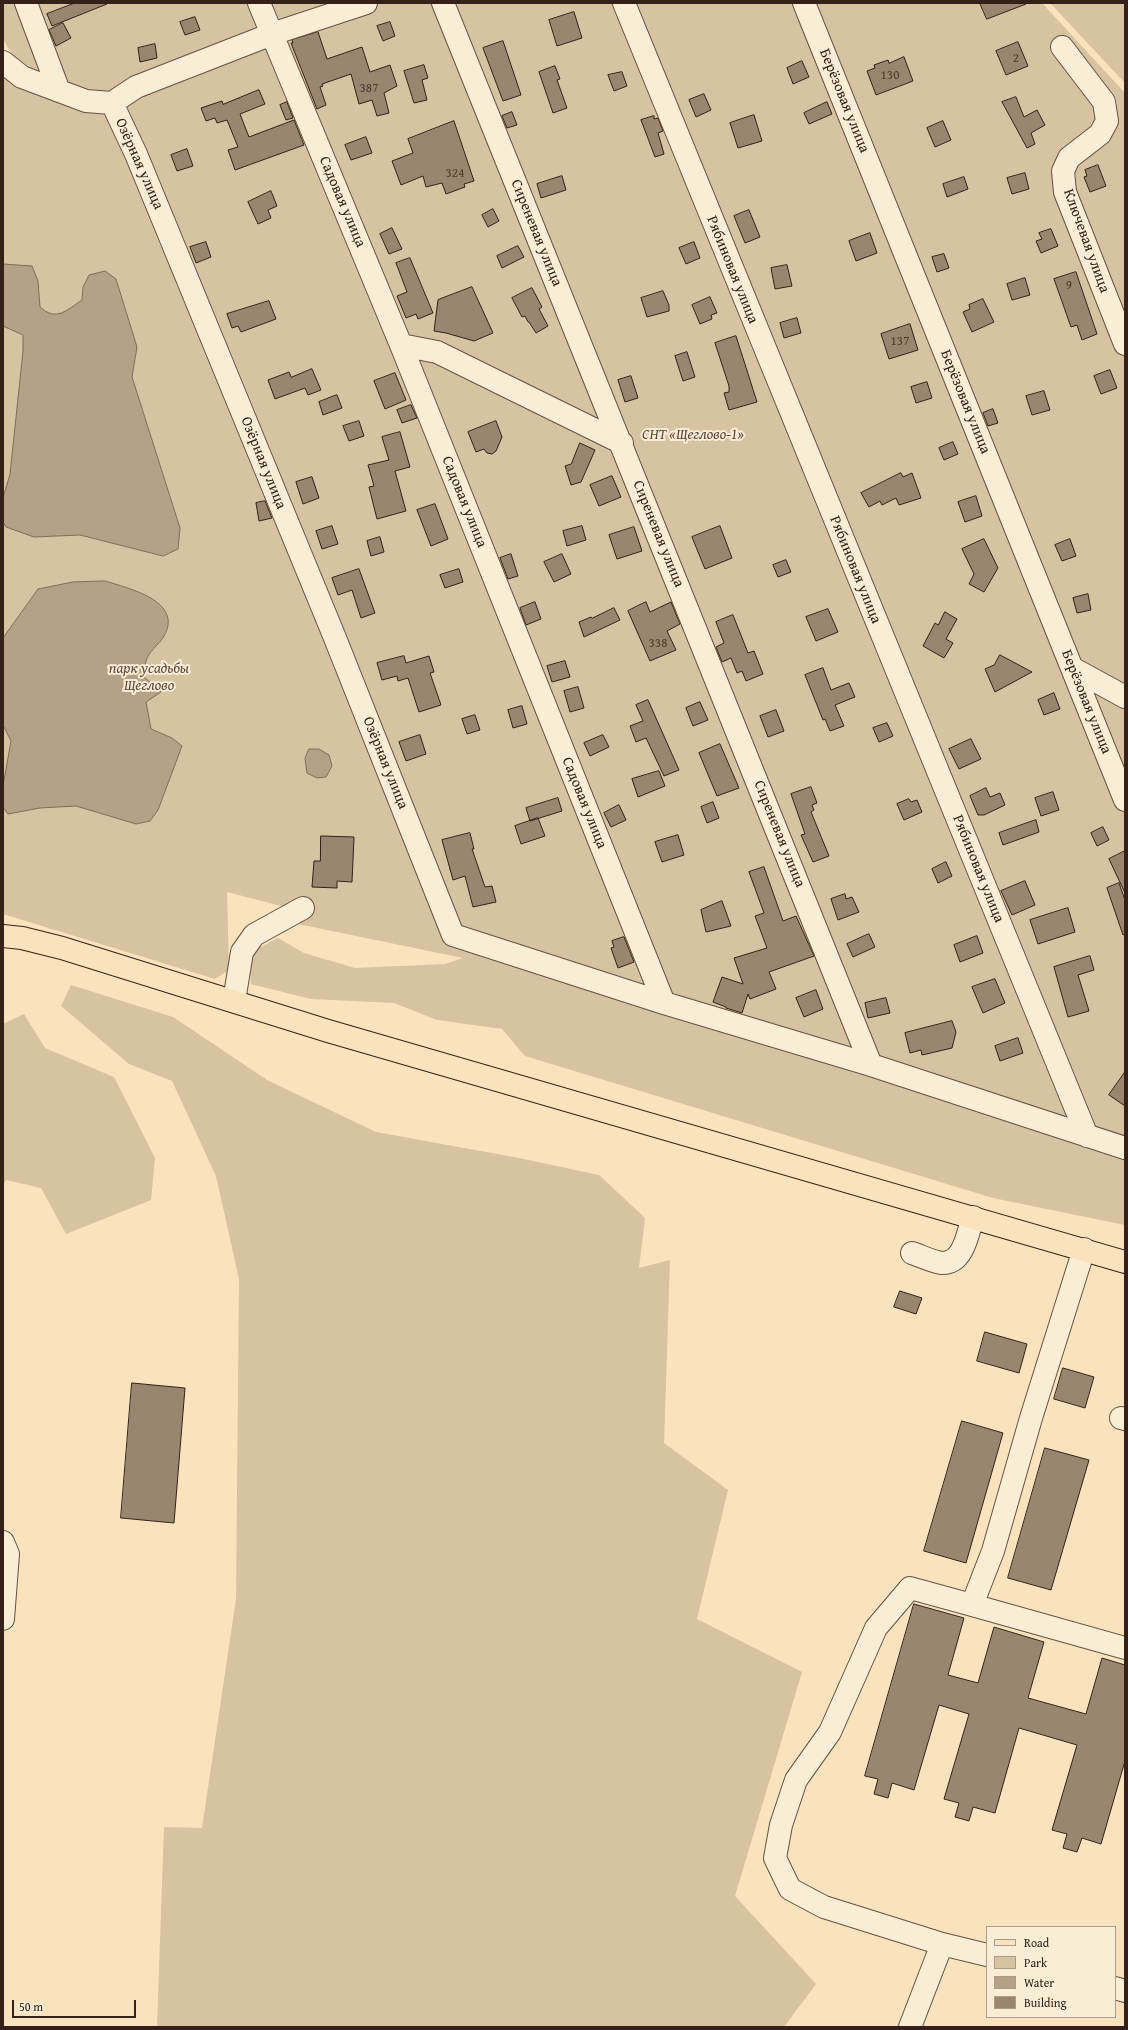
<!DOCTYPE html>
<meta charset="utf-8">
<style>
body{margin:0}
#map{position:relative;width:1128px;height:2030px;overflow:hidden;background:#f8e3be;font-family:"Gentium Book Plus",serif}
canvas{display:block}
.frame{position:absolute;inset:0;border:4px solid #342119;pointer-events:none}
.legend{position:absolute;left:986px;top:1926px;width:130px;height:92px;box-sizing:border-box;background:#faedd5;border:1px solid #ab9b8a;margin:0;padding:5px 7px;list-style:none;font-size:12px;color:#342119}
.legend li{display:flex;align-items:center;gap:8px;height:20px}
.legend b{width:20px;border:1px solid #ab9b8a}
.scale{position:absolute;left:12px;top:2000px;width:124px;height:18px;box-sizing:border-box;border:2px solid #342119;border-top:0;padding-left:5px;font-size:12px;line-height:14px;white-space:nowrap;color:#342119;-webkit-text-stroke:3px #faedd5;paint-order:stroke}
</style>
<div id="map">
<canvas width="1128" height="2030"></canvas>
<div class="frame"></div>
<ul class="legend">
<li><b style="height:5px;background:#f8e3be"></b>Road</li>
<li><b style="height:11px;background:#d7c2a2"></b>Park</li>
<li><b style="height:11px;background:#b5a186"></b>Water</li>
<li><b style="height:11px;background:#9a866f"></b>Building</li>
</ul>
<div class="scale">50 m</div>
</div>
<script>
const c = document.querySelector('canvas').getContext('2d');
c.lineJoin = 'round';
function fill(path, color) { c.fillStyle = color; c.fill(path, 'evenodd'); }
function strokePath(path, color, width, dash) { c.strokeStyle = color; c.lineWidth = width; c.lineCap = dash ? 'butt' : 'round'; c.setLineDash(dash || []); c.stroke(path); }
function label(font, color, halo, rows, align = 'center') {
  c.font = font + ' "Gentium Book Plus",serif'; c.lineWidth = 4; c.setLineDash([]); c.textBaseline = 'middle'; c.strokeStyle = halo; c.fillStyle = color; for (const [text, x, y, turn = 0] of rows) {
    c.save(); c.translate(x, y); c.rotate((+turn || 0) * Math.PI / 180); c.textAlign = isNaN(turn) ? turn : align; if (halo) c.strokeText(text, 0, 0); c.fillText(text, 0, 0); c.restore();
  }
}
const green = new Path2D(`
 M 3,3 L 1042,3 L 1125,93 L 1125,1225 L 993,1198 L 525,1056 L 502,1029 L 437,1020 L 394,1003 L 311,999 L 251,984 L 250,968 L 255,950 L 278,938 L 304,953 L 355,968 L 445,964 L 463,958 L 293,923 L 289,908 L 227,892 L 229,970 L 215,979 L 3,914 L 3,69 L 46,79 L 12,54 L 3,39 Z
 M 1050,3 L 1125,3 L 1125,83 Z
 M 71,985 L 173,1017 L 267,1080 L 376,1132 L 519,1158 L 599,1175 L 645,1218 L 639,1268 L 670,1260 L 664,1443 L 728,1490 L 697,1619 L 802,1672 L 735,1896 L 816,1984 L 784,2027 L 157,2027 L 164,1827 L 202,1828 L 236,1599 L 239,1279 L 216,1176 L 172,1081 L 129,1064 L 61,1006 Z
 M 24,1014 L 45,1048 L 114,1077 L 155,1158 L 151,1200 L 66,1234 L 41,1188 L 6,1180 L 3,1186 L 3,1024 Z`);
const water = new Path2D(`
 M 3,264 L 32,266 L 38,281 L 40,307 C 56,322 67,310 82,300 L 83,287 L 89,275 L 105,271 L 116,279 L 137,347 L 132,377 L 180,528 L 178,549 L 163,556 L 80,535 L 34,537 L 6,527 L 3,522 L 3,498 L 10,474 L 23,351 L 23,335 L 3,326 Z
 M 105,581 C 128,588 184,601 164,636 C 159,645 148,652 146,661 C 144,666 145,672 144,677 L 161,692 L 146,702 L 151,729 L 172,738 L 182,746 L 158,810 L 150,821 L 136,824 L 76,806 L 40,808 L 8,814 L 3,807 L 3,786 L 11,741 L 3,725 L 3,638 L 38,589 L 73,582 Z
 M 309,749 L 319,749 L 329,755 L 332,766 L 326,777 L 317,778 L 307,773 L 305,759 Z`);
const building = new Path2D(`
 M 75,3 L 107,3 L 107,4 L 52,26 L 47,14 Z
 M 980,3 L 1026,3 L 1026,4 L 987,19 Z
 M 574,12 L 582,38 L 557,46 L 549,20 Z
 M 195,17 L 200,30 L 185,35 L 180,22 Z
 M 390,22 L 395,36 L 383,41 L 377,26 Z
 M 63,23 L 71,38 L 56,46 L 49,30 Z
 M 318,32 L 327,59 L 362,47 L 370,72 L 390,65 L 397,86 L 384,93 L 389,113 L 377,116 L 372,100 L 359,104 L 351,74 L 322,84 L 323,86 L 320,87 L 326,105 L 317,109 L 291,43 L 293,43 L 292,40 Z
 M 503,41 L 521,95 L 503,101 L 483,48 Z
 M 1018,42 L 1028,66 L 1006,75 L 996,51 Z
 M 155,44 L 157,58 L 140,62 L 138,48 Z
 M 904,57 L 913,81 L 876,95 L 867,71 L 875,68 L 874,65 L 888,60 L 889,63 Z
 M 802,61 L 809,77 L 793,84 L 787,68 Z
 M 424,65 L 428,78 L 422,80 L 427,100 L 414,103 L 404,71 Z
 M 555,66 L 560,79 L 557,80 L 567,108 L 553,113 L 539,72 Z
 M 622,72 L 627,86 L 614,91 L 608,75 Z
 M 259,90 L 265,104 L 240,114 L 249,137 L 294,120 L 304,145 L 235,170 L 228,150 L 238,147 L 227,120 L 217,123 L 215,118 L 206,121 L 201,108 L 222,101 L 223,104 Z
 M 704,94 L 711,110 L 696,117 L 689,100 Z
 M 1016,97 L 1024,117 L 1037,110 L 1045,125 L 1031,133 L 1035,144 L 1027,148 L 1002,102 Z
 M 287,102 L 293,118 L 286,120 L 280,105 Z
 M 827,102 L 832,114 L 809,124 L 804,113 Z
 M 512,112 L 517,125 L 507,128 L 502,116 Z
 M 754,115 L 762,141 L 738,148 L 730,123 Z
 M 654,116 L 654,119 L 658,118 L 663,131 L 658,133 L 664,154 L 655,157 L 641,120 Z
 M 454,121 L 474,181 L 464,184 L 465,187 L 446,194 L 442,183 L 426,187 L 423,176 L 401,185 L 392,161 L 413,153 L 408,139 Z
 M 943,121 L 951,140 L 935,147 L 927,128 Z
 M 366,137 L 372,153 L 351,160 L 345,145 Z
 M 187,149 L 193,166 L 177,171 L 171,155 Z
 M 1098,165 L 1106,186 L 1090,192 L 1084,177 L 1087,176 L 1085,170 Z
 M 1025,173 L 1029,189 L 1012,194 L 1007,178 Z
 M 562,176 L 566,190 L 541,198 L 537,184 Z
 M 964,177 L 968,189 L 947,197 L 943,184 Z
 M 271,191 L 277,206 L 268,210 L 271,218 L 258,224 L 248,202 Z
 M 493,209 L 499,221 L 488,227 L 482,215 Z
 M 749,210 L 760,237 L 745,243 L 734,216 Z
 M 392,228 L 402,249 L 389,254 L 380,234 Z
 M 1051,229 L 1058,246 L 1041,253 L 1036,241 L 1042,239 L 1039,233 Z
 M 870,233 L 877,253 L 856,261 L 849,241 Z
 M 206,242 L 211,257 L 196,263 L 190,247 Z
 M 694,242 L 700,258 L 686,264 L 679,248 Z
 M 518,246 L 524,257 L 502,268 L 497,256 Z
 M 944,254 L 949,268 L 937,272 L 932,257 Z
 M 410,258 L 433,313 L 418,319 L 416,314 L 406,318 L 397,296 L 407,292 L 396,263 Z
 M 787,265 L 792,286 L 775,289 L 771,268 Z
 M 1076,272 L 1097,334 L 1082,340 L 1077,325 L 1071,327 L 1054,279 Z
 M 1025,278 L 1030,295 L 1012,300 L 1007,284 Z
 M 472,287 L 493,333 L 474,341 L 446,333 L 434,331 L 438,300 Z
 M 532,288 L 542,307 L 539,309 L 548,326 L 536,333 L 529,322 L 528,322 L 525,316 L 522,317 L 512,298 Z
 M 663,291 L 669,305 L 669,311 L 647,317 L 641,298 Z
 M 710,297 L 717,313 L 711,315 L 712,319 L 700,324 L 692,305 Z
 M 983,299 L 994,322 L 972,332 L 963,312 L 970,309 L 969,305 Z
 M 269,301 L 276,319 L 241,332 L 238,326 L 232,328 L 227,314 Z
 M 797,318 L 801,333 L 784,338 L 780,323 Z
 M 910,324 L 918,350 L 889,359 L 881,334 Z
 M 736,336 L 757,402 L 729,410 L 724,393 L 729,392 L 729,386 L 715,343 Z
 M 687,352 L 695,377 L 683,381 L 675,356 Z
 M 312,369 L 321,390 L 308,395 L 305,388 L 275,399 L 268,380 L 289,372 L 291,377 Z
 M 1110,370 L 1117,388 L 1101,394 L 1094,376 Z
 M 395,373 L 406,400 L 385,409 L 374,381 Z
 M 631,376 L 638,398 L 625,402 L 618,380 Z
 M 927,382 L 932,398 L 916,403 L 911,387 Z
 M 1044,391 L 1050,410 L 1032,415 L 1026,396 Z
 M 337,395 L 342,408 L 323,415 L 319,402 Z
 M 411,405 L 417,418 L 402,423 L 397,410 Z
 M 993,409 L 998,423 L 988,426 L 983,413 Z
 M 359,421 L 364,436 L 349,441 L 343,426 Z
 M 496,421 L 502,437 L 496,451 L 492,454 L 487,453 L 484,449 L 476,452 L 468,432 Z
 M 400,432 L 410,467 L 395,471 L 406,511 L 377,519 L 369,487 L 374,486 L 368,465 L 389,460 L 382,437 Z
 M 953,442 L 958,454 L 944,460 L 939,448 Z
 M 580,443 L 595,450 L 581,482 L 571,485 L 565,466 L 571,464 Z
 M 901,473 L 903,477 L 912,473 L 921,498 L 899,505 L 896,498 L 882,505 L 880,501 L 869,507 L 861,493 Z
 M 612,476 L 621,497 L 599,506 L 590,485 Z
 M 312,477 L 319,498 L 303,504 L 296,482 Z
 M 976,496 L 982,516 L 965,522 L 958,502 Z
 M 265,501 L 272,518 L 259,521 L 256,503 Z
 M 435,504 L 448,539 L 431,546 L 417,510 Z
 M 332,526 L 338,544 L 322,549 L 316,531 Z
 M 582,526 L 586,540 L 567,546 L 563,531 Z
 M 720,526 L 732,558 L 705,569 L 692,537 Z
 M 634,527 L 642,551 L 617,559 L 609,535 Z
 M 380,537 L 384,552 L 371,556 L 367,541 Z
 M 984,539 L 998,568 L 984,592 L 969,584 L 974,574 L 962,549 Z
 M 1070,539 L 1076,556 L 1062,561 L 1055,545 Z
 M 511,554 L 518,576 L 508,579 L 500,558 Z
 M 562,554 L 571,574 L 554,582 L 544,562 Z
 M 786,560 L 791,572 L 778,577 L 773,565 Z
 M 359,569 L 375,613 L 361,618 L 352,590 L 338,595 L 332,578 Z
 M 459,569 L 463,582 L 445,588 L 440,575 Z
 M 1088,594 L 1091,610 L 1077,613 L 1073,598 Z
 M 535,602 L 541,619 L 526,625 L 520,608 Z
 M 646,602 L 650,612 L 671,602 L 680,624 L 667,631 L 676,650 L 650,661 L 628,611 Z
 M 614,608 L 620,620 L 584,637 L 579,622 L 591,617 L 592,618 Z
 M 828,609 L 838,632 L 816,641 L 806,617 Z
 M 945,612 L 957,619 L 946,639 L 953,643 L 944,658 L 923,646 L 935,623 L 938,625 Z
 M 733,615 L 748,653 L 754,651 L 763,674 L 746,681 L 742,671 L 737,673 L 731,658 L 722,662 L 716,647 L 724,643 L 716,622 Z
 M 1000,655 L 1032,672 L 995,692 L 985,669 L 994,665 Z
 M 404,656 L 406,663 L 429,656 L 434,672 L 430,673 L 441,705 L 419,712 L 408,678 L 398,681 L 397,676 L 382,680 L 377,663 Z
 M 565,661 L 570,677 L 552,682 L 547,666 Z
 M 823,668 L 831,690 L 849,683 L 855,697 L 835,705 L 844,726 L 830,731 L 825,719 L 823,720 L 805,675 Z
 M 578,687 L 584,708 L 570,712 L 564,691 Z
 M 1054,693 L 1060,709 L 1044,715 L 1038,700 Z
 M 648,700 L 679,770 L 664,776 L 646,738 L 636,742 L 630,726 L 643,721 L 636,705 Z
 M 700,702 L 708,720 L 693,726 L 686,708 Z
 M 522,706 L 527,724 L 513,728 L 508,710 Z
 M 776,710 L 784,731 L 768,737 L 760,716 Z
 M 475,715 L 480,730 L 467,734 L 462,719 Z
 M 887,723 L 893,736 L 879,742 L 873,728 Z
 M 420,735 L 426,754 L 406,761 L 399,742 Z
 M 603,735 L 609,747 L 590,756 L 584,743 Z
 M 971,739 L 981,759 L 959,769 L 949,749 Z
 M 720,744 L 739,788 L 717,796 L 699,753 Z
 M 659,771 L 665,786 L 638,797 L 632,779 Z
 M 811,787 L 817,803 L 812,805 L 814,810 L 811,812 L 829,856 L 813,862 L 801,835 L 805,834 L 791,794 Z
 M 986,788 L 990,797 L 1000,793 L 1005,805 L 984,815 L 978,815 L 970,796 Z
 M 1053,792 L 1059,810 L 1041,816 L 1035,798 Z
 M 558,798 L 562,811 L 530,821 L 526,808 Z
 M 909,799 L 911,802 L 917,800 L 922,812 L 904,820 L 897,804 Z
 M 713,802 L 719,818 L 707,823 L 701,807 Z
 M 619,805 L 626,820 L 611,827 L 604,813 Z
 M 538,818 L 545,836 L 521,844 L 515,826 Z
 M 1036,820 L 1039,832 L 1003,845 L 999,833 Z
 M 1103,827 L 1109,840 L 1097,846 L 1091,833 Z
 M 470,833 L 474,849 L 472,849 L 485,887 L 492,886 L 496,902 L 473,907 L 465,876 L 453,880 L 442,840 Z
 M 678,835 L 684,855 L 662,862 L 655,842 Z
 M 321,836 L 354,837 L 352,882 L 337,881 L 337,888 L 312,887 L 314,861 L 320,861 Z
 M 1125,851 L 1125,893 L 1109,859 Z
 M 946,862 L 952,876 L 938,883 L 932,869 Z
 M 764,867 L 783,921 L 796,916 L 814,956 L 769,972 L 776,989 L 750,999 L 748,994 L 742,1013 L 726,1008 L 726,1007 L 713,1002 L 722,977 L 743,984 L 734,958 L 767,948 L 755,916 L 764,913 L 749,872 Z
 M 1025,881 L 1035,905 L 1012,915 L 1001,891 Z
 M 1119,883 L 1125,900 L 1125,934 L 1123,935 L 1107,888 Z
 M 845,894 L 846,899 L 852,897 L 859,912 L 838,920 L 831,899 Z
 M 722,901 L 731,926 L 706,932 L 701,910 Z
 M 1068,908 L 1075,932 L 1038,944 L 1030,920 Z
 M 869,934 L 875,947 L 853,957 L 847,944 Z
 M 977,936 L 983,953 L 960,962 L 954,945 Z
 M 624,937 L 634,962 L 618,968 L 611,948 L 614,947 L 612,941 Z
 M 1090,956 L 1094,970 L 1078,975 L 1089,1011 L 1068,1017 L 1054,967 Z
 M 995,979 L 1005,1003 L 983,1013 L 972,987 Z
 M 816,990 L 823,1009 L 804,1017 L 796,998 Z
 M 886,998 L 890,1013 L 868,1018 L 865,1003 Z
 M 952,1021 L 956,1032 L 952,1048 L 922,1055 L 921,1050 L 910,1053 L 905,1033 Z
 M 1018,1038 L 1023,1053 L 1000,1061 L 995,1046 Z
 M 1125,1072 L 1125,1106 L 1109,1095 Z
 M 900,1291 L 922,1298 L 916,1314 L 894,1307 Z
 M 985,1332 L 1027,1344 L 1019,1373 L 977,1361 Z
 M 1063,1368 L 1094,1377 L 1085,1408 L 1054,1399 Z
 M 132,1383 L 185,1388 L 174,1523 L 121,1518 Z
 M 962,1421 L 1003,1433 L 966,1563 L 924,1551 Z
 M 1045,1448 L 1089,1460 L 1051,1590 L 1008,1578 Z
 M 914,1604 L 964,1618 L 948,1675 L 978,1683 L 994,1627 L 1044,1642 L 1028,1698 L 1086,1714 L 1102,1658 L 1125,1665 L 1125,1761 L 1101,1844 L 1082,1838 L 1077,1852 L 1063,1848 L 1067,1834 L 1052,1830 L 1077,1745 L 1019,1728 L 995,1813 L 973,1807 L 969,1821 L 955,1817 L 959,1803 L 944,1799 L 969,1714 L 939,1705 L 914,1790 L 892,1783 L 888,1798 L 874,1794 L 878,1779 L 865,1776 Z`);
const minor = new Path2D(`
 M 26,3 L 59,91
 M 259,3 L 401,345 L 664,1003
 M 443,3 L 871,1065
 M 624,3 L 1087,1136
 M 804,3 L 1125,800
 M 1062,47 L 1104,102 L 1107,121 L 1100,134 L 1069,158 L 1063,171 L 1065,192 L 1125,344
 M 3,62 L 22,77 L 86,101 L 112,103 L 136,154 L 335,638 L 453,935 L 664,1003 L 871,1065 L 1125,1148
 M 112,103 L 136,87 L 272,34 L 366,3
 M 401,345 L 437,352 L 622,443
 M 1072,668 L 1125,697
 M 234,1001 L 242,952 L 254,935 L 303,908
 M 912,1253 C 921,1256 933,1262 942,1263 C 964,1264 968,1232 973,1217
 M 1121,1418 L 1125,1419
 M 3,1542 L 8,1554 L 3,1619
 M 972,1605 L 1125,1648
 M 987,1955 L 942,1944 L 824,1907 L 790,1889 L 775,1858 L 781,1825 L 796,1780 L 830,1732 L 876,1628 L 910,1588 L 972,1605 L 993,1551 L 1031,1418 L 1084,1249
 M 1115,1988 L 1125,1991
 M 910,2027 L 942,1944`);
const major = new Path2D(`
 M 3,936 L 22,938 L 62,948 L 328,1031 L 1125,1262`);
const numberNames = [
 ["2",1016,59],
 ["130",890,76],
 ["387",369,89],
 ["324",455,174],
 ["9",1069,286],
 ["137",900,342],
 ["338",658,644]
];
const streetNames = [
 ["Берёзовая улица",844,101,68],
 ["Озёрная улица",139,164,66],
 ["Садовая улица",342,202,67],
 ["Сиреневая улица",536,233,68],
 ["Ключевая улица",1086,241,70],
 ["Рябиновая улица",732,270,68],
 ["Берёзовая улица",965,402,68],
 ["Озёрная улица",263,463,68],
 ["Садовая улица",464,502,68],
 ["Сиреневая улица",658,534,68],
 ["Рябиновая улица",855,570,68],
 ["Берёзовая улица",1086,702,68],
 ["Озёрная улица",385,763,68],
 ["Садовая улица",584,803,68],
 ["Сиреневая улица",779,834,68],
 ["Рябиновая улица",978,869,68]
];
const parkNames = [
 ["СНТ «Щеглово-1»",693,435],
 ["парк усадьбы",149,669],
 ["Щеглово",149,686]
];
fill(green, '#d7c2a2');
fill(water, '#b5a186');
strokePath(water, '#816e5a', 1);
fill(building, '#9a866f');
strokePath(building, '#342119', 1);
strokePath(minor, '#655242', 24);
strokePath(major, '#342119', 24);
strokePath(minor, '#faedd5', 22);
strokePath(major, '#f8e3be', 22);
label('13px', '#4e3a2e', null, numberNames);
label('15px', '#342119', '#faedd5', streetNames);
label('italic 15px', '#5d493b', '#faedd5', parkNames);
</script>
